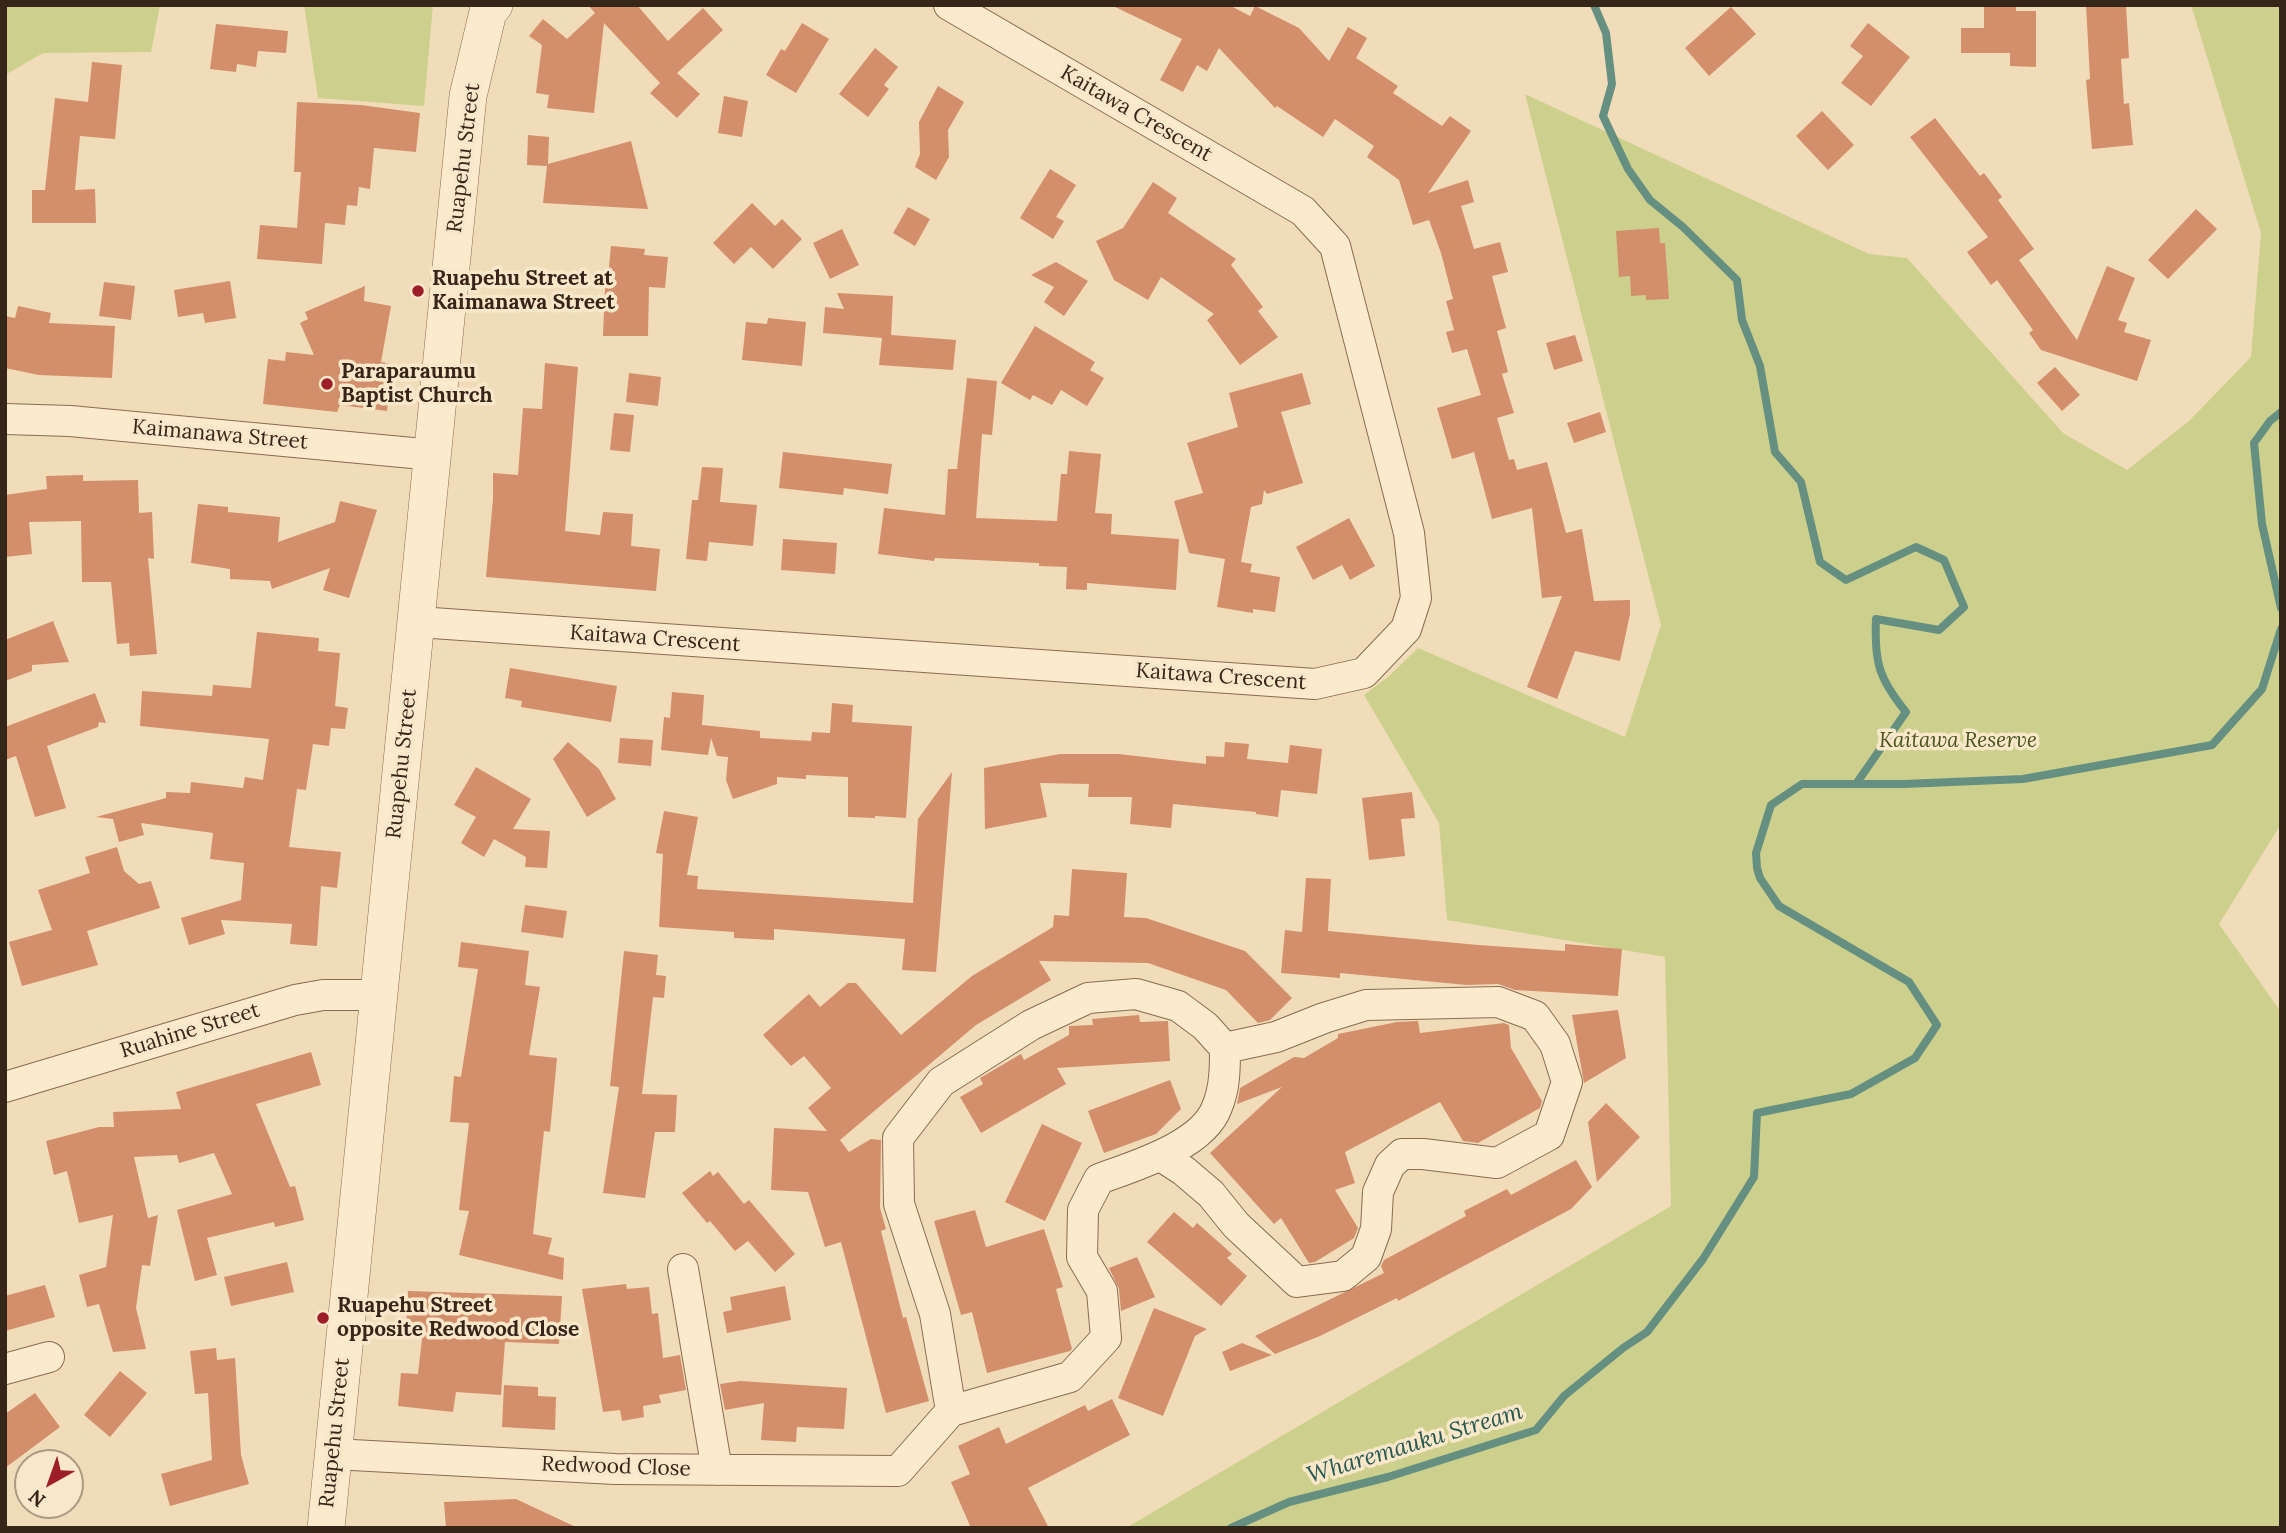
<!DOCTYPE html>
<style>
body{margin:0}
#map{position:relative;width:2286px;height:1533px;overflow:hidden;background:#f1dcb9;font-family:Lora,serif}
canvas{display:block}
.frame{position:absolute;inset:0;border:7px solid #362519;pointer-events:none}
.north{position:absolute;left:14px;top:1449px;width:70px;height:70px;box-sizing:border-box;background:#f8e7c9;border:2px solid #aa9983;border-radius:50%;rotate:220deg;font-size:19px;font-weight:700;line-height:28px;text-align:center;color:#362519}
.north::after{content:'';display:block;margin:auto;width:24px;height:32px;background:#9d1d28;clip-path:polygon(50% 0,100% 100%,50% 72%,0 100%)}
</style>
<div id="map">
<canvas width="2286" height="1533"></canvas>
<div class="frame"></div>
<div class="north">N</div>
</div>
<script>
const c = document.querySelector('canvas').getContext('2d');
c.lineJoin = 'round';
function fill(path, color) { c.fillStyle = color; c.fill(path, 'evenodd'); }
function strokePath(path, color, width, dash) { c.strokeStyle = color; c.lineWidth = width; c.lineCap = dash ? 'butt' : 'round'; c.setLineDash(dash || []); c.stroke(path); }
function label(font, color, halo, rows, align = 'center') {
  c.font = font + ' Lora,serif'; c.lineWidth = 7; c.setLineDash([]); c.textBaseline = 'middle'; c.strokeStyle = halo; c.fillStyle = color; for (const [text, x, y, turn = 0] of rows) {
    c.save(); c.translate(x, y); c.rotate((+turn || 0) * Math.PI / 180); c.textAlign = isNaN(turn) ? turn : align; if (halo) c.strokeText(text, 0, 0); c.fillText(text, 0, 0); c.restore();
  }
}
const green = new Path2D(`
 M 5,5 L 160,5 L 151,52 L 43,53 L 5,75 Z
 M 304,5 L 433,5 L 424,106 L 318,98 Z
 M 2191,5 L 2281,5 L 2281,824 L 2219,924 L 2281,1012 L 2281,1528 L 1126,1528 L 1671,1206 L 1665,957 L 1447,920 L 1439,823 L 1364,695 L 1388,677 L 1418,648 L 1625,737 L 1661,625 L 1525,94 L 1869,254 L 1907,258 L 2063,433 L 2127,470 L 2189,421 L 2251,357 L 2261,233 Z`);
const stream = new Path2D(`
 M 1594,5 L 1606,33 L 1612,84 L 1603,116 L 1628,169 L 1650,200 L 1683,227 L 1737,280 L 1742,320 L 1760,366 L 1775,452 L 1801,482 L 1820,562 L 1846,580 L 1916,547 L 1944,560 L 1964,607 L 1939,630 L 1876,619 C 1874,662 1879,679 1906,712 L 1856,784
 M 2281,412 L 2270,421 L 2254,443 L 2262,524 L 2281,608
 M 1231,1528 L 1289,1502 L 1388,1477 L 1536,1430 L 1564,1396 L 1623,1348 L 1647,1332 L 1703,1259 L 1754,1177 L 1757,1113 L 1851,1094 L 1915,1058 L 1937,1025 L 1909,982 L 1779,906 L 1760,878 L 1757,868 L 1756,853 L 1771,805 L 1802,784 L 1904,784 L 2023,779 L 2212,745 L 2262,689 L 2281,629`);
const building = new Path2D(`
 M 588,5 L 637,5 L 668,41 L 703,8 L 723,30 L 677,73 L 700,94 L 677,118 L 650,93 L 660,83 L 604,23 L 594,113 L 547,108 L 549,95 L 536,93 L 542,45 L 529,36 L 543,19 L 567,39 L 595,13 Z
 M 1111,5 L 1229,5 L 1250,16 L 1255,6 L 1299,28 L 1329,61 L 1348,27 L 1367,38 L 1356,58 L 1398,86 L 1393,93 L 1442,126 L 1450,116 L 1471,131 L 1428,193 L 1468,180 L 1474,202 L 1461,206 L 1474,249 L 1500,242 L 1508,272 L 1492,276 L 1506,328 L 1497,331 L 1508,372 L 1502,374 L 1514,413 L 1497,418 L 1509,460 L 1514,459 L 1517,470 L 1547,462 L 1566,533 L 1582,529 L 1594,601 L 1630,600 L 1630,614 L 1620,661 L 1575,651 L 1557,699 L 1527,687 L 1562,596 L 1542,598 L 1532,508 L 1492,519 L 1474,452 L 1452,459 L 1437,408 L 1481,395 L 1467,349 L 1452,353 L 1446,332 L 1454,330 L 1446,301 L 1453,299 L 1441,253 L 1429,220 L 1413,225 L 1399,180 L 1367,157 L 1374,146 L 1335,119 L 1323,137 L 1277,106 L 1275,108 L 1219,48 L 1207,71 L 1197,65 L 1183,92 L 1160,80 L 1182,39 Z
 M 1984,5 L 2016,5 L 2016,11 L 2036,11 L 2036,67 L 2010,66 L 2010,53 L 1961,53 L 1961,28 L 1984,28 Z
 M 2086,5 L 2126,5 L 2129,58 L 2121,59 L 2124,104 L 2129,103 L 2133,145 L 2092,149 L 2086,80 L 2090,79 Z
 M 1731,7 L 1756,34 L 1709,76 L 1685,48 Z
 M 802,23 L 829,39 L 796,93 L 766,75 L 781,49 L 785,51 Z
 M 1868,23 L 1910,57 L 1871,106 L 1841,83 L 1863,56 L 1850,46 Z
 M 216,24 L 288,31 L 286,53 L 258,51 L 256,67 L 237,64 L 236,72 L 210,69 Z
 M 875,48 L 898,67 L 884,85 L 889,89 L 868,117 L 839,94 Z
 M 92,62 L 122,65 L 115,139 L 80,136 L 75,190 L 95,189 L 96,223 L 32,223 L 32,190 L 45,190 L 55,98 L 88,102 Z
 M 938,86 L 964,102 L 948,130 L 949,157 L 936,180 L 915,167 L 920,154 L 919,122 Z
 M 724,96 L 748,101 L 742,137 L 718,133 Z
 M 297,102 L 361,105 L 420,113 L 416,152 L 374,148 L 370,189 L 359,187 L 357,206 L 347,205 L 345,225 L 325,223 L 322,264 L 257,259 L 260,225 L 297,228 L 301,172 L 294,172 Z
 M 1822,111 L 1854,145 L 1828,170 L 1796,136 Z
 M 1935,118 L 1980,176 L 1984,173 L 2002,197 L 1998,200 L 2034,249 L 2019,260 L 2077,340 L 2107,266 L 2135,278 L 2118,320 L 2127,323 L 2124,332 L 2151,340 L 2137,381 L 2041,350 L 2029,333 L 2033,330 L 1997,280 L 1991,285 L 1967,252 L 1988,237 L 1910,137 Z
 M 528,135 L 549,137 L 548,164 L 631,141 L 648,209 L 543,203 L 547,166 L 527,165 Z
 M 1050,169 L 1076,185 L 1056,217 L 1064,221 L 1053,239 L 1020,218 Z
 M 1153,182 L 1177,198 L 1168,213 L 1236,259 L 1231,265 L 1263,307 L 1258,311 L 1278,337 L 1240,365 L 1207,320 L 1214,314 L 1161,277 L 1148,300 L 1114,280 L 1096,241 L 1123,228 Z
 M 752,203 L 775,226 L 782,219 L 802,239 L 773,269 L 751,247 L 734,264 L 713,243 Z
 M 908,207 L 930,219 L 915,246 L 893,233 Z
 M 2196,209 L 2217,229 L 2168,279 L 2148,260 Z
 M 1659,228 L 1660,243 L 1665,243 L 1669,299 L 1646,300 L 1646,295 L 1631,296 L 1630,276 L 1619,277 L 1616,231 Z
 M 842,229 L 859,265 L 830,279 L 813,243 Z
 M 611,246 L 645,249 L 644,255 L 668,257 L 665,288 L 649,287 L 648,336 L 603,336 L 605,287 L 607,287 Z
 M 1056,262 L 1088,281 L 1064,316 L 1044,302 L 1054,287 L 1031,275 Z
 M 230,281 L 236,318 L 205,323 L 203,313 L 178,317 L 174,290 Z
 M 104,282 L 135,286 L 131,320 L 99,316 Z
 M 365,286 L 364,301 L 391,306 L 381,362 L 392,364 L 387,411 L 340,405 L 337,412 L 263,404 L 268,359 L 285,361 L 286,352 L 314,355 L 300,323 L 308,319 L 305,312 Z
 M 837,293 L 893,296 L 891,335 L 956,340 L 953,370 L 879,365 L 882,338 L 823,333 L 825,307 L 844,309 Z
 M 18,306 L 51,313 L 49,323 L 115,326 L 112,378 L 39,375 L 5,368 L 5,316 L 15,318 Z
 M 768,318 L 806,322 L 802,366 L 742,360 L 746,322 L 767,324 Z
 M 1035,326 L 1095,362 L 1090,370 L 1104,378 L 1087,406 L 1061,390 L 1052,405 L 1033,395 L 1030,400 L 1001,383 Z
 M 1575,335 L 1583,361 L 1554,370 L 1546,343 Z
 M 545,363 L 578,367 L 565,531 L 600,535 L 603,512 L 633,514 L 631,546 L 660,549 L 656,591 L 486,577 L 493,499 L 493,473 L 518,475 L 523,408 L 542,409 Z
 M 2055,367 L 2080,395 L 2062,411 L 2037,383 Z
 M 629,373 L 661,377 L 658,406 L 626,402 Z
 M 1302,373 L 1311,404 L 1281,412 L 1303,483 L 1267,494 L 1264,490 L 1262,504 L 1251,507 L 1241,562 L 1252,564 L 1250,572 L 1280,577 L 1275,612 L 1253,609 L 1253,613 L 1217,607 L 1225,559 L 1189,553 L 1174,501 L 1203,493 L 1187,443 L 1238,427 L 1229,393 Z
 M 967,378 L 997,381 L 992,435 L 982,434 L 976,518 L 1057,521 L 1061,474 L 1067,474 L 1069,451 L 1101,454 L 1095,513 L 1112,514 L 1111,534 L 1179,539 L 1176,590 L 1087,583 L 1087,590 L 1066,589 L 1067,567 L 1039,566 L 1039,563 L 935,558 L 934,561 L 878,554 L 884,508 L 945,515 L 948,469 L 957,469 Z
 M 1600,412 L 1606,432 L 1574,443 L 1567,423 Z
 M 614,413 L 634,415 L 630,452 L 610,450 Z
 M 783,452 L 892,464 L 888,494 L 844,488 L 843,495 L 779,488 Z
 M 702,467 L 723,468 L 720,502 L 757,505 L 753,546 L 709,542 L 707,561 L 686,559 L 692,500 L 698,500 Z
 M 83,475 L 83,481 L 138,480 L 139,513 L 152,512 L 154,559 L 148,558 L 157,654 L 130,656 L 129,643 L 117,644 L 111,582 L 82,582 L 81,521 L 29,522 L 32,554 L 5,557 L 5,495 L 47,489 L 46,476 Z
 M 340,501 L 377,510 L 349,598 L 323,590 L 330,568 L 272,589 L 270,581 L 230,579 L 230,569 L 191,563 L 198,504 L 228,507 L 228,512 L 280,517 L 278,542 L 335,522 Z
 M 1349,518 L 1375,566 L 1350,580 L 1342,565 L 1313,580 L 1296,547 Z
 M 783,539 L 837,543 L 835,574 L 781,570 Z
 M 53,621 L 69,662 L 32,665 L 32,671 L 5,681 L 5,640 Z
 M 257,632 L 319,638 L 318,651 L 340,653 L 335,706 L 348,708 L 345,729 L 331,728 L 329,746 L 313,744 L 306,790 L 297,789 L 289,847 L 341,852 L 337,888 L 321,886 L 317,946 L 290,944 L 292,924 L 221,920 L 225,934 L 189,945 L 181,918 L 241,900 L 244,863 L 210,859 L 213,833 L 141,823 L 144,835 L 119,842 L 113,819 L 96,817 L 166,798 L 166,792 L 190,793 L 191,782 L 243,788 L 245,777 L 263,780 L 269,739 L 140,726 L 142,691 L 212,696 L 213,685 L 251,688 Z
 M 510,668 L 617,686 L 611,722 L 521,707 L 522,701 L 505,698 Z
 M 672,692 L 704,695 L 702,725 L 760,731 L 760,738 L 811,741 L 812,732 L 830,733 L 832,703 L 853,705 L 852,722 L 912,726 L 906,818 L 875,816 L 875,818 L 848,817 L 848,777 L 806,775 L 806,779 L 777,777 L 777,784 L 733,799 L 726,780 L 728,757 L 717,756 L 711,738 L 708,755 L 661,750 L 664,717 L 670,718 Z
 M 95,693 L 106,723 L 99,722 L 98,727 L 47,746 L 66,808 L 35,817 L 16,756 L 5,760 L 5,727 Z
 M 620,738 L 653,740 L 651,766 L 618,763 Z
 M 568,742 L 599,769 L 616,799 L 587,817 L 553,759 Z
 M 1225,742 L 1249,744 L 1247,759 L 1288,763 L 1290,745 L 1322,749 L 1317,794 L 1281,790 L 1278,817 L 1256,814 L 1256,812 L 1173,804 L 1171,828 L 1130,824 L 1132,797 L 1088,797 L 1089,784 L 1040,783 L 1047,817 L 985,829 L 984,768 L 1060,754 L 1118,754 L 1206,764 L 1206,756 L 1224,757 Z
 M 476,767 L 531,799 L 513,829 L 550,831 L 547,868 L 525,867 L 526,857 L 494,839 L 484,857 L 461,843 L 476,817 L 454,805 Z
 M 952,772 L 936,972 L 902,970 L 905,939 L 774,929 L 774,940 L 734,938 L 734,932 L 659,927 L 663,854 L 656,853 L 664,811 L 698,817 L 687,875 L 698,876 L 697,889 L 913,903 L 918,819 Z
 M 1412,792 L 1415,818 L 1401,819 L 1405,856 L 1369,860 L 1362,798 Z
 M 117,847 L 124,871 L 139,884 L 151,881 L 160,908 L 87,931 L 98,965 L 22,986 L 9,942 L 52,930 L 38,890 L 90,873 L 85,857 Z
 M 1072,869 L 1127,873 L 1124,917 L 1146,918 L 1245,951 L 1292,998 L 1270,1020 L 1258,1023 L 1226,990 L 1148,963 L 1039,961 L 1051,980 L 976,1025 L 840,1140 L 849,1152 L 871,1139 L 881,1140 L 880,1208 L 886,1229 L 881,1231 L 903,1318 L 906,1317 L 929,1401 L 886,1413 L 841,1242 L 825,1247 L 808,1192 L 771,1190 L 774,1128 L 827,1131 L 808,1108 L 831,1088 L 804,1056 L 791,1066 L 763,1035 L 809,994 L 820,1007 L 848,983 L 856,983 L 901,1035 L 972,976 L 1053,927 L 1054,915 L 1069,916 Z
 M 1306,878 L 1331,879 L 1328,931 L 1478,945 L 1565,951 L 1565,944 L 1622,949 L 1618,996 L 1533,991 L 1515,990 L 1498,984 L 1467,985 L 1340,973 L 1340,978 L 1281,973 L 1285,930 L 1302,932 Z
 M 525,905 L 567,911 L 563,938 L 521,932 Z
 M 461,942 L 529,951 L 525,985 L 540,987 L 529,1055 L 557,1058 L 550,1132 L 544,1131 L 533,1234 L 552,1238 L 548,1254 L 564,1258 L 563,1280 L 459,1255 L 469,1211 L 459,1210 L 469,1123 L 450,1122 L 454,1076 L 461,1077 L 478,969 L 458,967 Z
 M 624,951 L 658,955 L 656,975 L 666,976 L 664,998 L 653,997 L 642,1094 L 677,1095 L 675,1132 L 655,1132 L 645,1198 L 603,1193 L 619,1087 L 610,1086 Z
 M 1618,1010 L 1626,1058 L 1584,1083 L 1572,1015 Z
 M 1139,1015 L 1140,1022 L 1168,1021 L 1170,1061 L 1057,1068 L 1066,1084 L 981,1133 L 960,1097 L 983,1084 L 980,1078 L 1021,1054 L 1024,1060 L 1069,1035 L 1069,1026 L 1093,1025 L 1092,1019 Z
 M 1418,1021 L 1420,1033 L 1504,1023 L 1509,1025 L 1511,1048 L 1542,1101 L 1540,1108 L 1478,1143 L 1463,1141 L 1440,1102 L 1345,1152 L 1355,1183 L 1335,1190 L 1358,1228 L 1354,1238 L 1315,1262 L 1309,1263 L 1281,1218 L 1274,1224 L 1210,1153 L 1282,1087 L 1237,1104 L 1240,1088 L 1294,1057 L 1304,1058 L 1338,1038 L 1338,1034 L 1397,1022 Z
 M 311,1052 L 321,1085 L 256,1104 L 290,1187 L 295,1186 L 304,1220 L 275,1227 L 274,1222 L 207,1238 L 217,1275 L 195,1281 L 177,1210 L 232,1194 L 214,1153 L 179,1163 L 177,1155 L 134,1157 L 148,1218 L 158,1215 L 150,1266 L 142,1265 L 136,1308 L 146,1349 L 113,1352 L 99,1304 L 87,1307 L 79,1275 L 106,1267 L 113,1215 L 79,1223 L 67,1171 L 54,1175 L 46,1141 L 99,1127 L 114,1127 L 113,1112 L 181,1109 L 176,1092 Z
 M 1170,1080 L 1181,1109 L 1156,1134 L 1104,1153 L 1088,1111 Z
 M 1606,1103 L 1640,1137 L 1597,1182 L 1588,1122 Z
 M 1042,1124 L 1082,1143 L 1045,1221 L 1005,1202 Z
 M 1576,1160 L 1592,1187 L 1571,1209 L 1398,1301 L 1397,1298 L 1320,1336 L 1275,1354 L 1255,1336 L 1384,1273 L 1381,1266 L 1384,1260 L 1466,1216 L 1464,1211 L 1507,1189 L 1511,1195 Z
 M 710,1171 L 713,1176 L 718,1172 L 744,1204 L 749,1200 L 795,1254 L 775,1272 L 748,1241 L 735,1251 L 710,1221 L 707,1223 L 682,1193 Z
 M 975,1210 L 986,1247 L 1044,1229 L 1063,1287 L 1056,1289 L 1072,1349 L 1070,1351 L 987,1373 L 972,1312 L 961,1315 L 934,1221 Z
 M 1174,1212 L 1193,1228 L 1197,1223 L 1232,1254 L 1227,1258 L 1247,1276 L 1221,1306 L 1147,1242 Z
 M 1137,1257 L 1155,1297 L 1121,1311 L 1119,1289 L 1109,1268 Z
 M 287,1262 L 294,1292 L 231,1306 L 224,1277 Z
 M 626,1284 L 627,1289 L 649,1287 L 652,1314 L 658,1313 L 663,1358 L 680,1355 L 686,1390 L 659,1395 L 661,1403 L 643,1406 L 644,1417 L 622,1421 L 620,1410 L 603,1412 L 582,1289 Z
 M 45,1285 L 55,1317 L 5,1331 L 5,1296 Z
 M 785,1286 L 791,1320 L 727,1333 L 723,1312 L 732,1310 L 730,1297 Z
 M 408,1291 L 562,1296 L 559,1344 L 505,1342 L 501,1395 L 456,1392 L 453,1412 L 398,1406 L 401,1373 L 418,1374 L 423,1330 L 406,1330 Z
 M 1154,1308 L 1207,1329 L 1195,1336 L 1163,1416 L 1118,1398 Z
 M 1242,1343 L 1272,1355 L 1230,1371 L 1222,1352 Z
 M 216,1348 L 217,1360 L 235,1358 L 241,1455 L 249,1484 L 170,1506 L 161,1474 L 212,1460 L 208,1393 L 195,1394 L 190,1351 Z
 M 120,1371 L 147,1393 L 110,1437 L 84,1415 Z
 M 740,1381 L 847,1388 L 844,1429 L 797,1427 L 796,1442 L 761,1440 L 764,1403 L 725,1410 L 720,1384 Z
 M 504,1385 L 538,1387 L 538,1396 L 556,1397 L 555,1430 L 502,1427 Z
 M 35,1393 L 60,1427 L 5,1468 L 5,1414 Z
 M 1112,1399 L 1130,1435 L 1028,1488 L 1049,1528 L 971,1528 L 951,1482 L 970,1474 L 958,1446 L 999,1427 L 1006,1444 L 1085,1405 L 1088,1411 Z
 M 516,1499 L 578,1528 L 446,1528 L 444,1502 Z`);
const minor = new Path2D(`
 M 5,419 L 70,421 L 434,455
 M 418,622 L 1315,684 L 1364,673 L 1406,629 L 1416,598 L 1409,533 L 1335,246 L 1303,211 L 949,5
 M 5,1087 L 295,1000 L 323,995 L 378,995
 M 1161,1156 L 1184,1171 L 1211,1194 L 1236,1225 L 1297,1282 L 1343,1276 L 1366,1257 L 1376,1229 L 1378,1192 L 1390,1165 L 1402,1154 L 1423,1154 L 1497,1163 L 1549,1135 L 1567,1082 L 1555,1044 L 1535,1016 L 1498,1002 L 1366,1005 L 1324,1018 L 1276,1037 L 1225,1048
 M 683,1269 L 717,1470
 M 5,1369 L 49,1357
 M 333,1454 L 615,1469 L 898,1471 L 951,1411 L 1070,1377 L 1106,1338 L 1102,1291 L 1082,1257 L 1083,1210 L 1099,1179 C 1134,1166 1203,1146 1217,1107 C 1225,1088 1225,1068 1225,1048 L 1205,1026 L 1178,1006 L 1136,994 L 1088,998 L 1031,1025 L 941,1082 L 898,1138 L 899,1204 L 935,1314 L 951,1411`);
const tertiary = new Path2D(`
 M 326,1528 L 468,96 L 488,12 L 494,5`);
const markers = [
 [418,291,7,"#9d1d28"],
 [327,384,7,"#9d1d28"],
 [323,1318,7,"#9d1d28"]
];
const streetNames = [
 ["Kaitawa Crescent",1136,114,30],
 ["Ruapehu Street",464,158,-83],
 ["Kaimanawa Street",220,435,5],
 ["Kaitawa Crescent",655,639,4],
 ["Kaitawa Crescent",1221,677,4],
 ["Ruapehu Street",402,764,-84],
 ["Ruahine Street",190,1031,-17],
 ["Ruapehu Street",335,1433,-84],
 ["Redwood Close",616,1467,2]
];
const poiNames = [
 ["Ruapehu Street at",432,279],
 ["Kaimanawa Street",432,303],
 ["Paraparaumu",341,372],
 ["Baptist Church",341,396],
 ["Ruapehu Street",337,1306],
 ["opposite Redwood Close",337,1330]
];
const parkNames = [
 ["Kaitawa Reserve",1958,741]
];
const waterNames = [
 ["Wharemauku Stream",1415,1444,-17]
];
fill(green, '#cdd08c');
strokePath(stream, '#658f81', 8);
fill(building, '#d38e6b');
strokePath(minor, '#896b52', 32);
strokePath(tertiary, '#896b52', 38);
strokePath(minor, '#fceacc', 30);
strokePath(tertiary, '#fceacc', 37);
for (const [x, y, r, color] of markers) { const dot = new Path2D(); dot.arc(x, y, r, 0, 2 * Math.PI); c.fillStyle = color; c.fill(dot); strokePath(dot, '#f8e7c9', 2.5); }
label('21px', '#362519', '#f8e7c9', streetNames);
label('bold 21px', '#362519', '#f8e7c9', poiNames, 'left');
label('italic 21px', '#4b541e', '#f8e7c9', parkNames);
label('italic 23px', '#265750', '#f8e7c9', waterNames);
</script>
